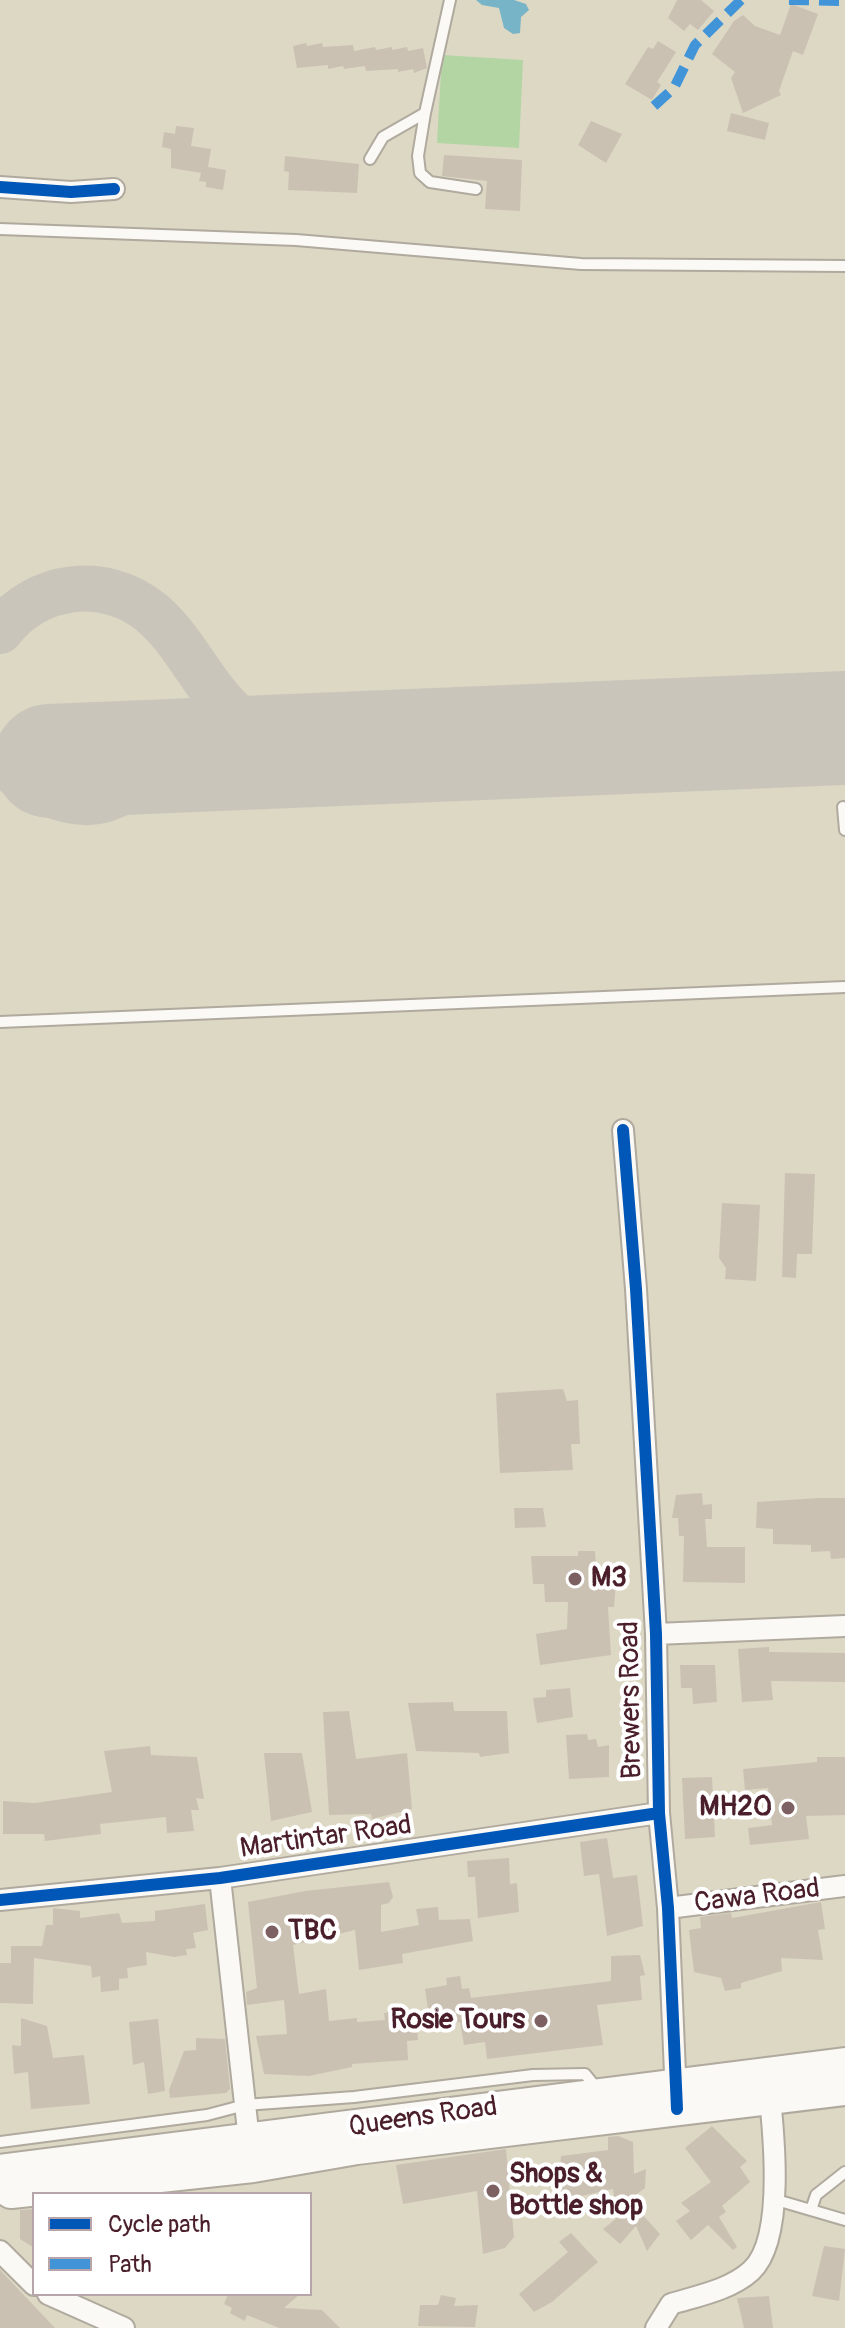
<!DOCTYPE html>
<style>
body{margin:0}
#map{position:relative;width:845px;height:2328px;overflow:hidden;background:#dcd8c4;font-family:Pangolin,sans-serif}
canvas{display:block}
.legend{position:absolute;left:32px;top:2192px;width:280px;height:104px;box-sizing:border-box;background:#fff;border:2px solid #b7a5aa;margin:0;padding:10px 14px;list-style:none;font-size:24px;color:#4a1f2b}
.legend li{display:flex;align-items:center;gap:16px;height:40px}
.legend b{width:40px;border:2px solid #b7a5aa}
</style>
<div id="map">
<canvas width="845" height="2328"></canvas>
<ul class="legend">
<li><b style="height:10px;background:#0057b8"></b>Cycle path</li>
<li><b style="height:10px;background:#4194d7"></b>Path</li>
</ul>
</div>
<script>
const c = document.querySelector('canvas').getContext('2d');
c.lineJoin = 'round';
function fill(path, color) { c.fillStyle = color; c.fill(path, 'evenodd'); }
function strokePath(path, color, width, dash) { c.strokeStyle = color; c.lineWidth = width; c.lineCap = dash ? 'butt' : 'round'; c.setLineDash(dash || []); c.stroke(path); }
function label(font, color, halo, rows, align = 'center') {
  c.font = font + ' Pangolin,sans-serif'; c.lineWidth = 8; c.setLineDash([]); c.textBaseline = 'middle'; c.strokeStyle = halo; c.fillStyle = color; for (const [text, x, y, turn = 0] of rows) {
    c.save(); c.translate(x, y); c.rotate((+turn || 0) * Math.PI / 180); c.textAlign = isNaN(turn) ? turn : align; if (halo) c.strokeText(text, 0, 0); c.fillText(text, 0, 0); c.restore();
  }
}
const green = new Path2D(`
 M 442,55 L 523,60 L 519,148 L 437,143 Z`);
const water = new Path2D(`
 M 476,0 L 514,0 L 526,4 L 529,10 L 521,17 L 520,33 L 513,34 L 504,28 L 499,8 L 482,5 Z`);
const taxiway = new Path2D(`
 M 0,631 C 36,583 105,574 152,613 C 185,641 203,686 234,714 C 255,732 281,741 306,750
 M 0,757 C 21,785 70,811 106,799 C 131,791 150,775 167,756`);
const runway = new Path2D(`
 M 50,761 L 845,728`);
const building = new Path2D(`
 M 677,0 L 701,0 L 714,11 L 698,30 L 690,24 L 684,31 L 668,18 Z
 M 791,4 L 818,14 L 803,55 L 793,51 L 779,91 L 781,95 L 743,113 L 731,78 L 735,72 L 712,54 L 734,21 L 743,15 L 755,26 L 780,35 Z
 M 658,41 L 676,52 L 657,82 L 661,85 L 652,100 L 625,84 L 648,47 L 653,49 Z
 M 306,43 L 307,46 L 322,43 L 323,47 L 353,45 L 354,51 L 375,47 L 376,50 L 392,47 L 392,50 L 407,47 L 408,51 L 423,48 L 427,68 L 414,73 L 413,69 L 398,72 L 398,69 L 366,71 L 365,66 L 344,69 L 343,66 L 328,69 L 328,65 L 297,68 L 293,46 Z
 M 731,113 L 769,123 L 765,140 L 727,131 Z
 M 591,121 L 622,134 L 606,163 L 578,145 Z
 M 176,126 L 194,128 L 191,146 L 211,149 L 208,167 L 226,170 L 223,190 L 206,187 L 206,182 L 199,181 L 201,173 L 171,168 L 171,149 L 162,147 L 164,132 L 175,134 Z
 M 444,155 L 522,160 L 520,211 L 485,209 L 487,181 L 442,176 Z
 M 285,156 L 359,164 L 357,193 L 288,190 L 289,172 L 284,171 Z
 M 785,1173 L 815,1174 L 812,1254 L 797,1254 L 796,1278 L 782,1277 Z
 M 722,1203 L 760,1205 L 756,1281 L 725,1279 L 726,1268 L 719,1258 Z
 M 563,1389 L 567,1401 L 578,1400 L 580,1444 L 571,1444 L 573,1470 L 500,1473 L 496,1393 Z
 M 702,1493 L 703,1505 L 712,1504 L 712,1519 L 705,1519 L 707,1547 L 745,1547 L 745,1583 L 683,1582 L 684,1536 L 679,1536 L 678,1518 L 672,1518 L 676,1495 Z
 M 819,1498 L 845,1498 L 845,1558 L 831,1559 L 830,1551 L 811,1552 L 811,1545 L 773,1544 L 773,1529 L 756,1528 L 757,1502 Z
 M 514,1508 L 543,1508 L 546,1527 L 515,1528 Z
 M 578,1551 L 595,1551 L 596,1566 L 617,1572 L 614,1607 L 608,1607 L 611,1655 L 540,1665 L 536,1634 L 567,1629 L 568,1602 L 545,1602 L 544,1584 L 533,1584 L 531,1556 L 578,1556 Z
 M 769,1647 L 769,1652 L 845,1653 L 845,1682 L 771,1681 L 773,1700 L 742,1702 L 738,1649 Z
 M 680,1665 L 715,1665 L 717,1702 L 693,1704 L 692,1688 L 681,1688 Z
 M 570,1688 L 573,1717 L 537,1723 L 533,1698 L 546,1697 L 546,1690 Z
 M 453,1702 L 454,1711 L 507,1711 L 509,1753 L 480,1757 L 479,1753 L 416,1751 L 408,1703 Z
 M 349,1711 L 356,1759 L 407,1753 L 412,1809 L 372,1819 L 371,1814 L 329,1815 L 323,1712 Z
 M 587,1734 L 588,1740 L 596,1739 L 598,1747 L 609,1745 L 609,1777 L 569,1779 L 566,1735 Z
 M 150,1746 L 151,1755 L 197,1757 L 204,1799 L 196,1798 L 199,1810 L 191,1810 L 194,1831 L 167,1833 L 166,1817 L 100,1824 L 101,1834 L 45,1841 L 44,1834 L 3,1834 L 3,1801 L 35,1803 L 112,1792 L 104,1751 Z
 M 264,1753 L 302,1753 L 312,1812 L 271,1821 Z
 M 817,1757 L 845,1757 L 845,1815 L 806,1816 L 809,1839 L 750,1845 L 748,1828 L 772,1825 L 768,1788 L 745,1790 L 743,1769 L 817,1762 Z
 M 712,1777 L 715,1837 L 685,1839 L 682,1778 Z
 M 607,1838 L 613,1878 L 637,1875 L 643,1926 L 607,1936 L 599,1874 L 584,1876 L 580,1842 Z
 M 509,1858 L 510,1884 L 517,1883 L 519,1912 L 478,1918 L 475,1877 L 468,1877 L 467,1861 Z
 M 389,1882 L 393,1897 L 389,1903 L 381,1905 L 381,1932 L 419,1925 L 416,1909 L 438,1907 L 439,1920 L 470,1919 L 473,1941 L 402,1954 L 403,1963 L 359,1970 L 355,1930 L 293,1945 L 299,1994 L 326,1989 L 329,2021 L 357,2018 L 357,2022 L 385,2020 L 384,2013 L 416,2010 L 418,2040 L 407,2041 L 408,2060 L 352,2064 L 352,2067 L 309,2076 L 264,2074 L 256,2036 L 287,2034 L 284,2000 L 247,2005 L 246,1992 L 257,1988 L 248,1902 L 305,1891 Z
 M 821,1902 L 825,1929 L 818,1930 L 823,1960 L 781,1958 L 782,1971 L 741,1983 L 741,1988 L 725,1991 L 721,1978 L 694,1972 L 689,1930 L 701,1928 L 700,1917 L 731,1913 L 732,1918 Z
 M 205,1904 L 208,1930 L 193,1933 L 196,1948 L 186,1949 L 187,1955 L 174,1957 L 146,1952 L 147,1965 L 127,1968 L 128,1978 L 119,1979 L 119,1990 L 101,1992 L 100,1976 L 92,1978 L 91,1966 L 34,1958 L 33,2004 L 0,2003 L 0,1963 L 11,1963 L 11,1946 L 42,1946 L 46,1925 L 53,1925 L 53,1908 L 80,1911 L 80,1918 L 119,1913 L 122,1923 L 155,1921 L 155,1911 Z
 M 640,1955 L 645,1975 L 640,1976 L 642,2000 L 597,2005 L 603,2045 L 487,2059 L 485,2042 L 464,2045 L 460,2022 L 444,2025 L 441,2006 L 428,2009 L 425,1989 L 447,1985 L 446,1978 L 460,1976 L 462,1989 L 469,1988 L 471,1998 L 611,1981 L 611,1956 Z
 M 21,2018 L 47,2026 L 53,2058 L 84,2055 L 90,2104 L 31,2109 L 28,2072 L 14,2074 L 12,2045 L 21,2046 Z
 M 158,2019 L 165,2091 L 148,2094 L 144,2062 L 133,2065 L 129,2022 Z
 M 196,2038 L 225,2039 L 230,2089 L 226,2093 L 170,2098 L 169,2090 L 184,2051 L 196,2050 Z
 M 712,2126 L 747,2161 L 740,2167 L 750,2182 L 722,2206 L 726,2212 L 719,2217 L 737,2247 L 733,2250 L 708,2225 L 691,2240 L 676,2221 L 690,2211 L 681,2203 L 711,2182 L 685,2148 Z
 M 618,2136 L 633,2142 L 634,2174 L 646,2169 L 645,2188 L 629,2200 L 660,2234 L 647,2251 L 636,2226 L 620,2244 L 603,2229 L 617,2218 L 613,2189 L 568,2199 L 533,2171 L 560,2168 L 561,2156 L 608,2150 L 608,2137 Z
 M 506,2149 L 514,2237 L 505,2248 L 483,2254 L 477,2191 L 403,2204 L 396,2165 Z
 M 34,2209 L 34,2248 L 20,2239 L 20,2210 Z
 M 571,2233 L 598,2262 L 552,2302 L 534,2312 L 519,2294 L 568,2252 L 559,2242 Z
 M 824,2246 L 845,2249 L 839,2301 L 812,2296 Z
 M 0,2269 L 2,2272 L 55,2328 L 0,2328 Z
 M 228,2294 L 300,2294 L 284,2308 L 322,2310 L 340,2328 L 279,2328 L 247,2315 L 245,2321 L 230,2313 L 232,2308 L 224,2304 Z
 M 441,2295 L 456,2298 L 454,2306 L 478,2305 L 475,2327 L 418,2326 L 420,2305 L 438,2305 Z
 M 769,2296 L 773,2328 L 744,2328 L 737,2298 Z`);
const service = new Path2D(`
 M 425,113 L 418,156 L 420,173 L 430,182 L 476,189
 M 370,159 L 383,137 L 425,113 L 450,0
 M 0,229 L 296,240 L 581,264 L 845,266
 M 843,807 L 845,830
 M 0,1022 L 845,987
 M 0,2142 L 207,2115 L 245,2105 L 354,2097 L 533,2075 L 585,2074 L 598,2090
 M 773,2199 L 845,2220
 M 811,2210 L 816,2195 L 845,2172`);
const minor = new Path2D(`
 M 0,187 L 71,192 L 114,189
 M 623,1130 L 636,1289 L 656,1634 L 659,1813 L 668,1908 L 676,2097
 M 656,1634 L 845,1626
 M 220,1878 L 249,2140
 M 0,1900 L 220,1878 L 659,1813
 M 668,1908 L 845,1886
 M 0,2251 L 34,2285
 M 48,2294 L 124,2328
 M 656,2328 L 671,2304 C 697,2296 730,2290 751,2271 C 785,2240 774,2134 769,2090`);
const primary = new Path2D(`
 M 0,2171 L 845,2064
 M 11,2192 L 253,2166 L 357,2148 L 845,2089`);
const quiet = new Path2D(`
 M 789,0 L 845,1
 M 654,106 L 674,88 L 695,45 L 741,0`);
const cycleway = new Path2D(`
 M 0,187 L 71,192 L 114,189
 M 623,1130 L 636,1289 L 656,1634 L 659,1813 L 668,1908 L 677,2109
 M 0,1900 L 220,1878 L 659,1813`);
const markers = [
 [575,1579,8,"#7d6061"],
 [788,1808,8,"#7d6061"],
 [272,1932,8,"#7d6061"],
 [541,2021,8,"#7d6061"],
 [493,2191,8,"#7d6061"]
];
const poiNames = [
 ["M3",591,1579],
 ["MH20",772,1808,"right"],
 ["TBC",288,1932],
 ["Rosie Tours",525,2021,"right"],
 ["Shops &",509,2175],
 ["Bottle shop",509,2207]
];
const streetNames = [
 ["Brewers Road",632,1700,-91],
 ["Martintar Road",326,1838,-8],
 ["Cawa Road",757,1897,-7],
 ["Queens Road",423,2118,-8]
];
fill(green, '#b3d5a4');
fill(water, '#77b4c8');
strokePath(taxiway, '#cac5ba', 46);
strokePath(runway, '#cac5ba', 114);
fill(building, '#cbc1b3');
strokePath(service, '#b0a99e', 14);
strokePath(minor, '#b0a99e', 24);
strokePath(primary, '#b0a99e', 36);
strokePath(service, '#faf9f6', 10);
strokePath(minor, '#faf9f6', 20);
strokePath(primary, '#faf9f6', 32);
strokePath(quiet, '#4194d7', 10, [20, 10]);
strokePath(cycleway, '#0057b8', 12);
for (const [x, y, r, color] of markers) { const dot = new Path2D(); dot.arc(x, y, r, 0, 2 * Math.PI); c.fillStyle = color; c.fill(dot); strokePath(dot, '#fff', 3); }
label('bold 28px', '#4a1f2b', '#fff', poiNames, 'left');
label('28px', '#4a1f2b', '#fff', streetNames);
</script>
